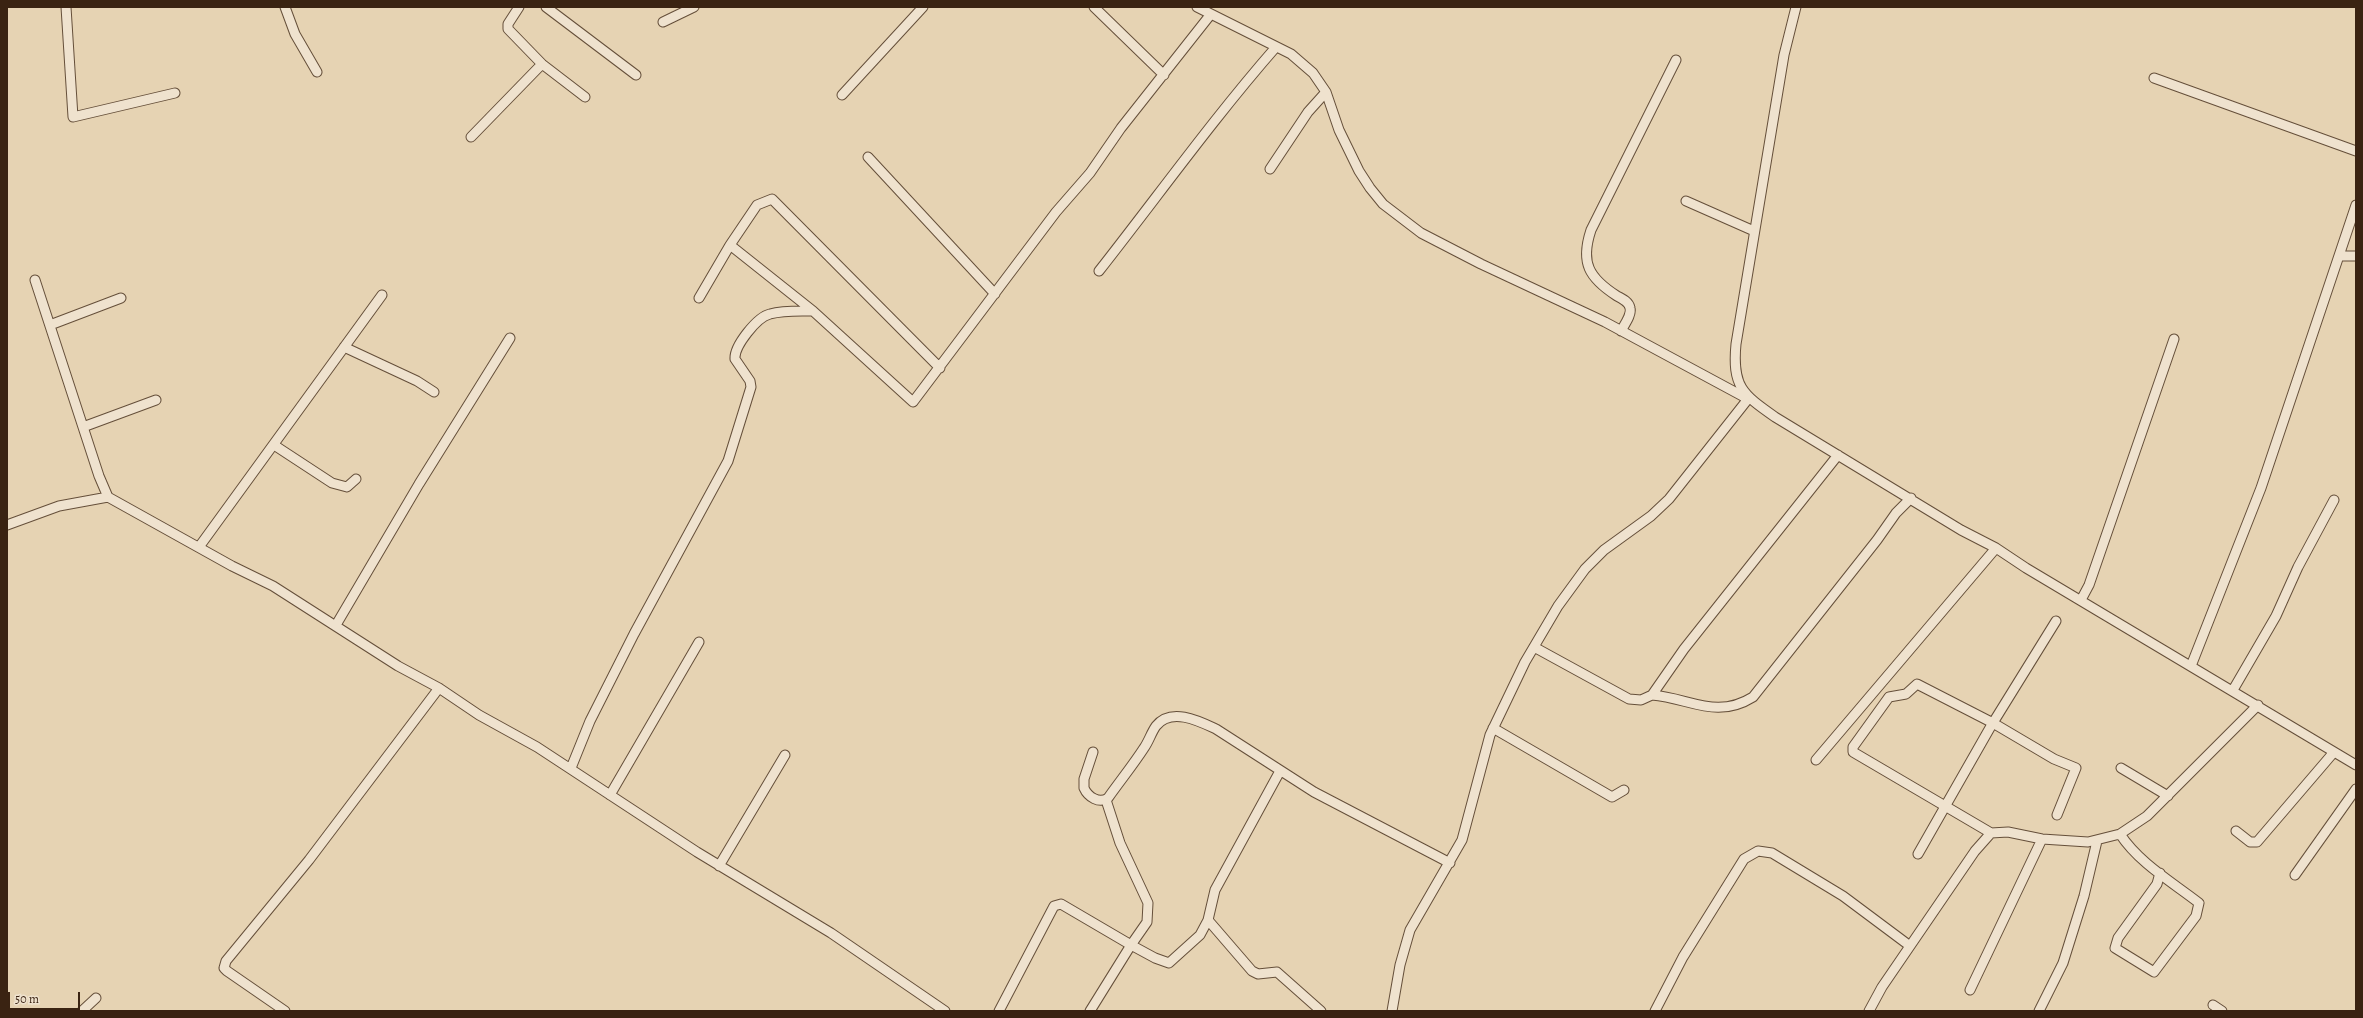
<!DOCTYPE html>
<style>
body{margin:0}
#map{position:relative;width:2363px;height:1018px;overflow:hidden;background:#e6d3b3;font-family:Alegreya,serif}
canvas{display:block}
.frame{position:absolute;inset:0;border:8px solid #3a2312;pointer-events:none}
.scale{position:absolute;left:8px;top:992px;width:72px;height:18px;box-sizing:border-box;border:2px solid #3a2312;border-top:0;padding-left:5px;font-size:12px;line-height:14px;white-space:nowrap;color:#3a2312;-webkit-text-stroke:3px #efe2ce;paint-order:stroke}
</style>
<div id="map">
<canvas width="2363" height="1018"></canvas>
<div class="frame"></div>
<div class="scale">50 m</div>
</div>
<script>
const c = document.querySelector('canvas').getContext('2d');
c.lineJoin = 'round';
function strokePath(path, color, width, dash) { c.strokeStyle = color; c.lineWidth = width; c.lineCap = dash ? 'butt' : 'round'; c.setLineDash(dash || []); c.stroke(path); }
const street = new Path2D(`
 M 66,7 L 73,117 L 175,93
 M 285,7 L 295,34 L 317,72
 M 519,7 L 508,24 L 508,29 L 542,64 L 585,97
 M 546,7 L 636,75
 M 1094,7 L 1164,75
 M 1197,7 L 1291,54 L 1313,73 L 1326,92 L 1339,130 L 1359,171 L 1370,188 L 1383,204 L 1421,233 L 1481,264 L 1605,322 L 1748,399 L 1669,499 L 1651,516 L 1604,550 L 1585,569 L 1558,606 L 1525,662 L 1490,735 L 1462,840 L 1410,930 L 1400,965 L 1392,1011
 M 1796,7 L 1784,55 L 1736,344 C 1732,386 1742,394 1775,417 L 1961,530 L 1996,548 L 2026,568 L 2356,765
 M 663,22 L 694,7
 M 2154,78 L 2356,151
 M 842,95 L 923,7
 M 471,137 L 542,64
 M 868,157 L 995,294
 M 1270,169 L 1308,112 L 1326,92
 M 1686,201 L 1754,231
 M 730,245 L 757,205 L 772,199 L 940,368
 M 2340,256 L 2356,256
 M 1099,271 C 1158,196 1213,119 1276,47
 M 35,280 L 99,476 L 108,497
 M 699,298 L 730,245 L 813,311 L 913,402 L 1056,212 L 1090,173 L 1121,128 L 1211,14
 M 50,325 L 121,298
 M 1621,331 C 1624,325 1632,315 1630,308 C 1629,302 1623,299 1617,296 C 1589,278 1580,263 1591,230 L 1676,60
 M 344,347 L 417,381 L 434,392
 M 83,427 L 156,400
 M 274,445 L 332,483 L 347,487 L 356,479
 M 7,525 L 59,506 L 108,497 L 232,566 L 273,586 L 398,666 L 439,688 L 479,715 L 537,747 L 697,852 L 831,933 L 945,1011
 M 199,547 L 382,295
 M 2081,600 L 2089,585 L 2174,339
 M 336,625 L 419,484 L 510,338
 M 1534,647 L 1629,699 L 1641,700 L 1652,695 L 1684,649 L 1838,455
 M 2191,666 L 2261,488 L 2356,205
 M 2233,690 L 2276,616 L 2298,567 L 2334,500
 M 1652,695 C 1690,698 1716,720 1753,697 L 1877,540 L 1896,513 L 1911,498
 M 1493,728 L 1612,797 L 1624,790
 M 1093,752 L 1084,779 L 1084,788 C 1088,797 1099,804 1108,798 C 1120,781 1133,765 1144,748 C 1149,741 1151,733 1156,726 C 1171,707 1199,721 1216,729 L 1314,792 L 1450,863
 M 1816,760 L 1996,548
 M 571,768 L 590,721 L 634,634 L 728,461 L 751,387 L 750,381 L 735,359 C 734,346 757,317 770,314 C 784,310 799,311 813,311
 M 2121,768 L 2168,796
 M 610,795 L 699,642
 M 2236,831 L 2250,842 L 2257,842 L 2334,752
 M 1991,833 L 1853,752 L 1853,747 L 1889,697 L 1906,694 L 1917,684 L 1993,723 L 2054,759 L 2076,768 L 2057,815
 M 2120,834 C 2139,863 2172,882 2199,903 L 2196,916 L 2154,972 L 2115,948 L 2118,938 L 2157,884 L 2160,873
 M 1918,854 L 1991,726 L 2056,621
 M 719,866 L 785,755
 M 2295,875 L 2356,789
 M 1208,920 L 1215,890 L 1280,771
 M 1970,990 L 2042,839
 M 2213,1005 L 2222,1011
 M 82,1011 L 96,998
 M 285,1011 L 227,971 L 224,968 L 226,961 L 309,860 L 439,688
 M 999,1011 L 1054,906 L 1061,904 L 1131,945 L 1147,922 L 1148,903 L 1120,843 L 1106,800
 M 1090,1011 L 1131,945 L 1155,958 L 1169,963 L 1200,935 L 1208,920 L 1252,971 L 1258,974 L 1277,972 L 1321,1011
 M 1655,1011 L 1683,957 L 1744,859 L 1758,851 L 1772,853 L 1843,896 L 1910,946
 M 1869,1011 L 1882,987 L 1975,851 L 1991,833 L 2008,832 L 2042,839 L 2088,842 L 2120,834 L 2147,816 L 2258,705
 M 2039,1011 L 2063,963 L 2084,896 L 2097,841`);
strokePath(street, '#654f3a', 11);
strokePath(street, '#efe2ce', 9);
</script>
